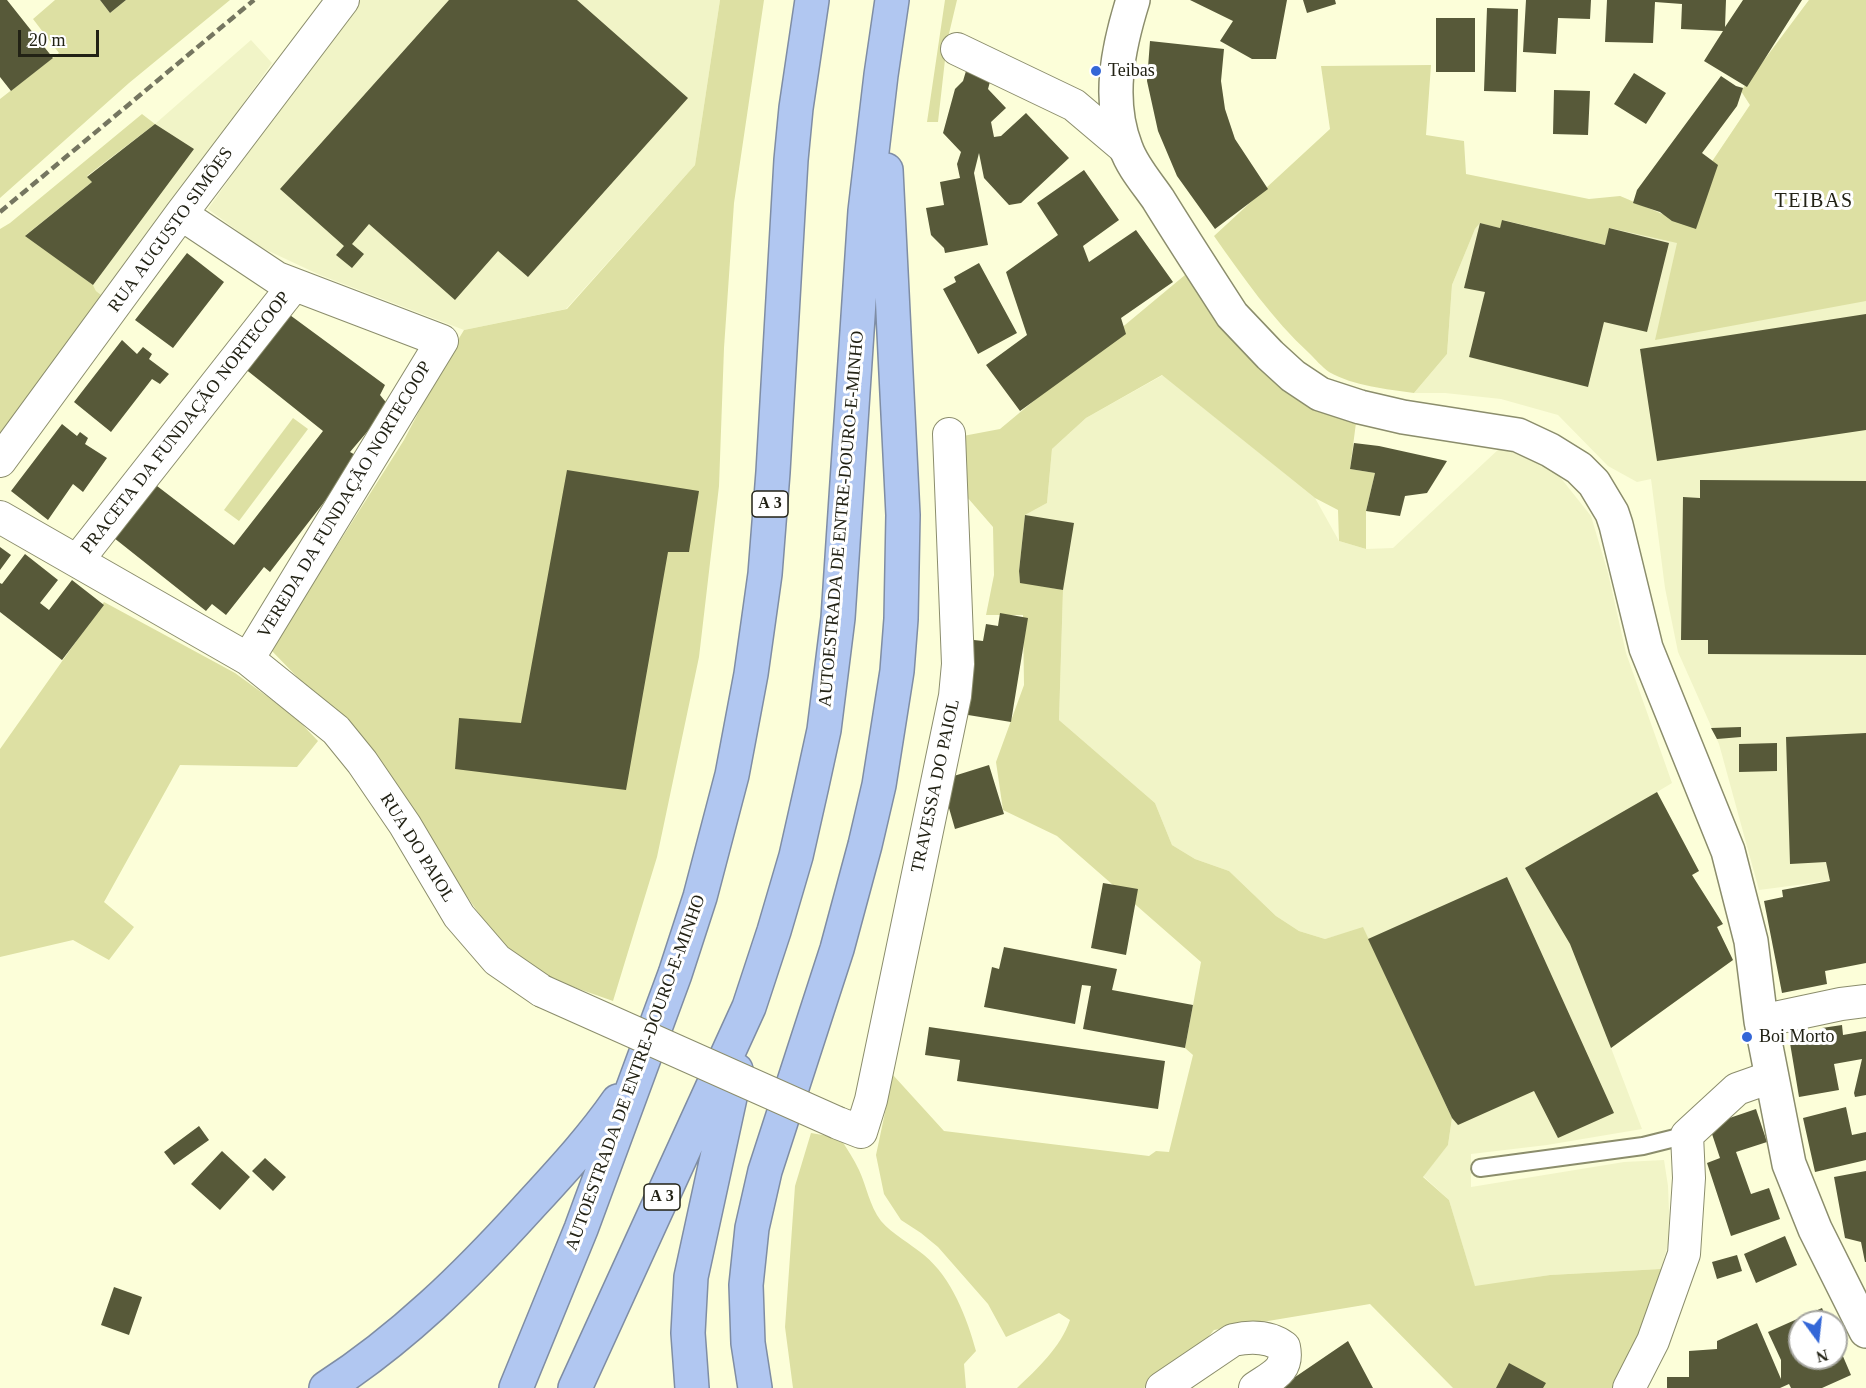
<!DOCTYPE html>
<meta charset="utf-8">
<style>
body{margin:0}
#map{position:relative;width:1866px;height:1388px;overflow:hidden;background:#fcfed9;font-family:Georgia,serif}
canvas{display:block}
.north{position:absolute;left:1788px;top:1310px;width:60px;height:60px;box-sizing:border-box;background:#fff;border:2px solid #a7a7a1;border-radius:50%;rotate:165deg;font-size:16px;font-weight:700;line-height:24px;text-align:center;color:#222215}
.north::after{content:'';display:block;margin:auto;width:21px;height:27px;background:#3467d7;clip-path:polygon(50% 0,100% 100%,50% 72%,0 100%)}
.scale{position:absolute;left:18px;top:30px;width:81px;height:27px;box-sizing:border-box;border:3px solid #222215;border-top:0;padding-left:8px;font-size:18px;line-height:21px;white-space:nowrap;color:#222215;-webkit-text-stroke:4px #fff;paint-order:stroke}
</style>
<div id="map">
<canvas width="1866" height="1388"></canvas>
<div class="north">N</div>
<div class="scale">20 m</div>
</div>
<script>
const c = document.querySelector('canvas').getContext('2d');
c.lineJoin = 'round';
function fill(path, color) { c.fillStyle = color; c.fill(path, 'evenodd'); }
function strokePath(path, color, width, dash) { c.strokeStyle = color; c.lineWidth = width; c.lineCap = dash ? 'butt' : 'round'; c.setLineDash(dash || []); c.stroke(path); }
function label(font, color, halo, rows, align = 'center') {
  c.font = font + ' Georgia,serif'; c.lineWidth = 6; c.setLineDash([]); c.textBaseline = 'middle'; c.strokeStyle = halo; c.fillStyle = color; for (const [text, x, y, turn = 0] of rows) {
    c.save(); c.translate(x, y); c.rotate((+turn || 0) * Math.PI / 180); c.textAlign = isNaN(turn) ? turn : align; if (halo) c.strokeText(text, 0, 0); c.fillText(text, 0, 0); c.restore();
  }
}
const built = new Path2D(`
 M 360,0 L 720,0 L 695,165 L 566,309 L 464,330 L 320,275 L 258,246 L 208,209 L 336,29 Z
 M 1809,0 L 1866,0 L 1866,876 L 1759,890 L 1719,744 L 1678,652 L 1665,588 L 1651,479 L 1637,482 L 1608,466 L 1558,415 L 1501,399 L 1445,393 L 1414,393 L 1447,354 L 1452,285 L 1475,229 L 1480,223 L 1502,220 L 1605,245 L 1620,196 L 1681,222 L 1711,163 L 1750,105 L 1741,91 Z
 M 251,40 L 272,63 L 105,298 L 96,291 L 93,285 L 25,236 L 92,182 L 87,177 L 155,124 Z
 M 1163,375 L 1315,498 L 1339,541 L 1366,549 L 1393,548 L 1501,447 L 1556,472 L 1591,516 L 1608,573 L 1626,653 L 1672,783 L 1657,792 L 1699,871 L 1692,875 L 1723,924 L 1717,927 L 1733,960 L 1611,1048 L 1642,1129 L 1547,1145 L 1471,1154 L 1471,1187 L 1624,1162 L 1664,1160 L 1668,1186 L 1670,1237 L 1661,1269 L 1550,1275 L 1475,1287 L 1449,1200 L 1423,1176 L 1448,1145 L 1452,1118 L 1363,928 L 1325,939 L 1299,931 L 1276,916 L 1229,871 L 1195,859 L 1172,845 L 1155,803 L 1059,720 L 1063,590 L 1020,583 L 1025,515 L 1047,503 L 1052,449 L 1086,418 Z`);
const green = new Path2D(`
 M 55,0 L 100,0 L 110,13 L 126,0 L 230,0 L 129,83 L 0,198 L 0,99 L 59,53 L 33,19 Z
 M 720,0 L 764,0 L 734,203 L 724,348 L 719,486 L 699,657 L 657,857 L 613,1001 L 545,977 L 506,953 L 464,892 L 419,818 L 373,755 L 271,650 L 404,440 L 447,358 L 464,330 L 567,309 L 695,165 Z
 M 945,0 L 957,0 L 947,42 L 938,122 L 927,122 Z
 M 1809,0 L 1866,0 L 1866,301 L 1655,340 L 1677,243 L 1610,228 L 1605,245 L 1503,220 L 1500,228 L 1480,223 L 1475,229 L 1452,285 L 1447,354 L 1414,393 C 1386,389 1354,386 1329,372 C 1322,367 1315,359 1309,353 C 1272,319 1243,277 1214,236 L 1330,129 L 1321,66 L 1431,65 L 1426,135 L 1464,141 L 1466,174 L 1589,199 L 1620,196 L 1681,222 L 1711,163 L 1750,105 L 1741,91 Z
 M 142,114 L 155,124 L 87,176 L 92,182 L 26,235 L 93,285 L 96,291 L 105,298 L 0,438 L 0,229 L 10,223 Z
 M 1185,275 L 1212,313 L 1357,415 L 1350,469 L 1375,473 L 1366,511 L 1366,549 L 1339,541 L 1338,510 L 1315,498 L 1162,375 L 1086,418 L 1052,449 L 1047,503 L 1025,515 L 1019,571 L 1020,582 L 1063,590 L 1059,720 L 1155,803 L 1172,845 L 1195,859 L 1229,871 L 1276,916 L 1299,931 L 1325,939 L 1363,927 L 1452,1118 L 1448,1145 L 1423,1177 L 1449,1200 L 1475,1286 L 1550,1275 L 1661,1269 L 1646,1321 L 1613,1388 L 1453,1388 L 1370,1304 L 1214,1330 L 1193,1355 L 1144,1388 L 1017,1388 C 1038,1368 1060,1348 1070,1320 L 1059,1313 L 1006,1337 L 988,1304 L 938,1247 L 921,1233 L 901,1220 L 884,1194 L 876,1155 L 893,1075 L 944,1131 L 1149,1156 L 1156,1151 L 1169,1152 L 1193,1055 L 1185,1048 L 1201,962 L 1057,836 L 1003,810 L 996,762 L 1024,685 L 1023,615 L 986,615 L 994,575 L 993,527 L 967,497 L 963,436 L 1000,429 Z
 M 293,418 L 308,429 L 239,521 L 224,510 Z
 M 104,602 L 235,673 L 294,716 L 318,741 L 297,767 L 180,765 L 104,902 L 134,927 L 109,960 L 73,940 L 0,957 L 0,749 Z
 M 811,1133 L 840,1138 C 847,1149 854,1159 859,1170 C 867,1187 869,1205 881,1221 C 892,1234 911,1244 924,1255 C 952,1278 967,1318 976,1351 L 964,1364 L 966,1388 L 793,1388 L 785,1327 L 795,1186 Z`);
const building = new Path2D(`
 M 0,0 L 7,0 L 53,58 L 11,91 L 0,77 Z
 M 100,0 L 126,0 L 110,13 Z
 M 449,0 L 577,0 L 688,98 L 528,277 L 498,251 L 455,300 L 369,224 L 352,244 L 364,254 L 352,268 L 336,255 L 344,246 L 280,189 Z
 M 1190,0 L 1287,0 L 1276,59 L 1252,59 L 1220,41 L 1233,21 Z
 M 1303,0 L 1335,0 L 1336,4 L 1307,13 Z
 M 1526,0 L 1591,0 L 1590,19 L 1558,18 L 1556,54 L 1523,52 Z
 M 1607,0 L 1726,0 L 1725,27 L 1743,0 L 1802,0 L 1747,87 L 1704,61 L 1723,31 L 1681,29 L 1682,4 L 1655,2 L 1653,43 L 1605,42 Z
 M 1487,8 L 1518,9 L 1516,92 L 1484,91 Z
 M 1436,18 L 1475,18 L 1475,72 L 1436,72 Z
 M 1150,41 L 1224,49 L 1221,81 L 1225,109 L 1235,139 L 1268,189 L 1215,229 L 1177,176 L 1158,131 L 1147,81 Z
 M 966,71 L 991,78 L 988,89 L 1006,108 L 991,122 L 994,137 L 1001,136 L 1026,113 L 1069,158 L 1021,203 L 1009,205 L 984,178 L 979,153 L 974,173 L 988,245 L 945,253 L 944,248 L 931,235 L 926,208 L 944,205 L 940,182 L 960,178 L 957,164 L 961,152 L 943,133 L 955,89 L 963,81 Z
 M 1634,73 L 1666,93 L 1646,124 L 1614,104 Z
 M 1721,76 L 1736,86 L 1743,88 L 1737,106 L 1702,153 L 1718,165 L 1696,229 L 1672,221 L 1660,212 L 1633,203 L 1637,190 Z
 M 1554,90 L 1590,91 L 1588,135 L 1553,134 Z
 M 155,124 L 194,149 L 93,285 L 25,236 L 92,182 L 87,177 Z
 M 1084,170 L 1119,220 L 1083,246 L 1089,262 L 1136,230 L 1173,282 L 1121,318 L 1126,334 L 1020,411 L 986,365 L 1027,335 L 1006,272 L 1058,235 L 1037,203 Z
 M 1502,220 L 1605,245 L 1609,228 L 1669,243 L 1647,332 L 1604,322 L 1588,387 L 1469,357 L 1485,292 L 1464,288 L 1480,223 L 1500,228 Z
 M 187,253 L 224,282 L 173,348 L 135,320 Z
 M 979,263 L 1017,333 L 978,354 L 943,289 L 956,282 L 954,277 Z
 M 279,307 L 385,385 L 380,395 L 389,406 L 350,452 L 359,457 L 270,572 L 264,567 L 226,615 L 212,604 L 206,611 L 104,530 L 144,476 L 234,545 L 323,431 L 234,360 Z
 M 1866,314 L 1866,430 L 1657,461 L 1640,349 Z
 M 122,340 L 137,354 L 143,347 L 152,354 L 149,359 L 169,374 L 160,384 L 152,379 L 111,432 L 74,402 Z
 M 62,424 L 77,436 L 80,432 L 88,438 L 85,444 L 107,458 L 83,492 L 73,484 L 48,520 L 11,491 Z
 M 1354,443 L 1379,446 L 1447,461 L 1427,493 L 1405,496 L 1400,516 L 1366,511 L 1375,473 L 1350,469 Z
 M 567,470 L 699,491 L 689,552 L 668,552 L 626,790 L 455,769 L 459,718 L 521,723 Z
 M 1700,480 L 1866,481 L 1866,655 L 1708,654 L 1708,640 L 1681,640 L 1683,497 L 1700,498 Z
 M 1025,515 L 1074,523 L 1063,590 L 1020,583 L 1019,571 Z
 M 0,547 L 11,555 L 0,570 Z
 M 25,554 L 58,580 L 40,603 L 49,610 L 72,580 L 104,605 L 62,660 L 0,612 L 0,583 L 2,584 Z
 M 1000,613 L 1028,618 L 1011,722 L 962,714 L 974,640 L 983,641 L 986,624 L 998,626 Z
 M 1741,727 L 1741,737 L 1717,739 L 1711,728 Z
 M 1866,733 L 1866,963 L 1825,971 L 1827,984 L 1782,993 L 1764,901 L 1783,897 L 1782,890 L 1830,881 L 1826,862 L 1790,864 L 1786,737 Z
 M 1777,743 L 1777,771 L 1739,772 L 1739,744 Z
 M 989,765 L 1004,814 L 955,829 L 941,780 Z
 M 1657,792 L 1699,871 L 1692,875 L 1723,924 L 1717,927 L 1733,960 L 1611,1048 L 1570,944 L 1525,868 Z
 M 1507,877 L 1614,1113 L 1558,1138 L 1534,1091 L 1458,1125 L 1452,1118 L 1368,939 Z
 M 1103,883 L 1138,889 L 1126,955 L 1091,948 Z
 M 1004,947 L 1117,969 L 1112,990 L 1193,1005 L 1185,1048 L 1083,1029 L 1091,986 L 1082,985 L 1075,1024 L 984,1007 L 992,967 L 999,969 Z
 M 1842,1025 L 1843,1035 L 1866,1031 L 1866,1095 L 1855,1097 L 1854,1093 L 1862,1059 L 1834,1064 L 1839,1090 L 1799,1097 L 1790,1043 L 1819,1038 L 1822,1028 Z
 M 929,1027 L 1165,1061 L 1158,1109 L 957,1081 L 960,1060 L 925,1055 Z
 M 1846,1107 L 1852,1135 L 1866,1132 L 1866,1160 L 1815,1172 L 1803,1118 Z
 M 1756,1109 L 1767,1142 L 1736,1152 L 1751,1194 L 1769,1188 L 1780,1219 L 1731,1236 L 1707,1163 L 1720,1158 L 1709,1125 Z
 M 199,1126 L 209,1140 L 174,1165 L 164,1152 Z
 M 222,1151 L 250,1177 L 220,1210 L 191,1184 Z
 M 265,1158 L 286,1177 L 273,1191 L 252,1171 Z
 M 1866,1171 L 1866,1262 L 1865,1262 L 1861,1242 L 1845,1238 L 1834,1177 Z
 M 1785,1236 L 1797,1265 L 1756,1283 L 1744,1254 Z
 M 1737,1255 L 1742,1271 L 1717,1279 L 1712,1262 Z
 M 114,1287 L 142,1297 L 129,1335 L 101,1325 Z
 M 1822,1308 L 1828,1322 L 1800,1322 L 1800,1358 L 1836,1358 L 1836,1340 L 1851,1375 L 1822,1388 L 1791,1388 L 1789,1384 L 1780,1388 L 1667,1388 L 1667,1377 L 1689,1377 L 1689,1351 L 1717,1349 L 1717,1341 L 1757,1323 L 1781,1379 L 1781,1360 L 1768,1332 Z
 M 1348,1341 L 1373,1388 L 1279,1388 Z
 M 1509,1363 L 1546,1383 L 1543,1388 L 1496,1388 Z`);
const lane = new Path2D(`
 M 1480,1168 L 1643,1146 L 1687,1135`);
const street = new Path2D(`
 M 957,49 L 1074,105 L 1126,149
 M 181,214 L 277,278 L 442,341 L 248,659
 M 0,461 L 181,214 L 343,0
 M 0,517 L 248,659 L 336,730 L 362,762 L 405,825 L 459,916 L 497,960 L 542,991
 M 77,561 L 294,285
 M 1761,1021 L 1841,1004 L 1866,1001
 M 838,1123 L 861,1132 L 871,1100 L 955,696 L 958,664 L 949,434
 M 1162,1388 L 1233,1340 C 1251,1336 1269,1336 1284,1347 C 1289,1371 1272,1376 1255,1388
 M 1629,1388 L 1653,1341 L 1684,1254 L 1689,1178 L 1687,1135 L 1737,1089 L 1771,1077`);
const secondary = new Path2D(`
 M 1133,0 C 1118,48 1107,100 1126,148 C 1132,166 1147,183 1158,199 C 1182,238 1207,276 1232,315 L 1270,355 L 1293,376 L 1320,394 L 1360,407 L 1403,417 L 1518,435 L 1550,450 L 1579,468 L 1594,483 L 1612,513 L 1616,525 L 1646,648 L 1728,851 L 1751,941 L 1761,1021 L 1789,1164 L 1815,1229 L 1866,1331`);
const highway = new Path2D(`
 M 326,1388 C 402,1339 466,1276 526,1210 C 558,1175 591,1140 618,1101
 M 516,1388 L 581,1229 L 675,974 L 700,897 L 732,775 L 751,674 L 765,574 L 773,472 L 791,160 L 796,108 L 812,0
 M 575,1388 L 749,1007 L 774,931 L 796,856 L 812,785 L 824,730 L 838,618 L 865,211 L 881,75 L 892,0
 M 692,1388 L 688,1333 L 691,1277 L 736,1070
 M 755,1388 L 748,1343 L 746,1285 L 752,1228 L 765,1171 L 837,949 L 865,845 L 879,785 L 897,671 L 901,619 L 903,515 L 886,170`);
const rail = new Path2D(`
 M 0,212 L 254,0`);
const streetBridge = new Path2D(`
 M 542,991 L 838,1123`);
const markers = [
 [1096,71,6,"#3467d7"],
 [1747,1037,6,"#3467d7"]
];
const shields = [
 [770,504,36],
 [662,1197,36]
];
const shieldNames = [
 ["A 3",770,504],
 ["A 3",662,1197]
];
const poiNames = [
 ["Teibas",1108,71],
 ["Boi Morto",1759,1037]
];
const streetNames = [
 ["RUA AUGUSTO SIMÕES",171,230,-54],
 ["PRACETA DA FUNDAÇÃO NORTECOOP",186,423,-52],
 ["VEREDA DA FUNDAÇÃO NORTECOOP",345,500,-59],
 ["AUTOESTRADA DE ENTRE-DOURO-E-MINHO",842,519,-85],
 ["TRAVESSA DO PAIOL",936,786,-78],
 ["RUA DO PAIOL",417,848,58],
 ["AUTOESTRADA DE ENTRE-DOURO-E-MINHO",636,1073,-70]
];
const neighbourhoodNames = [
 ["TEIBAS",1814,202]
];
fill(built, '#f1f4c7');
fill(green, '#dde0a3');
fill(building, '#575939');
strokePath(lane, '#8b8d6c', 20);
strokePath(street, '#8b8d6c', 34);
strokePath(secondary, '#8b8d6c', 36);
strokePath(highway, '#7f8da4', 36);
strokePath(lane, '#fff', 16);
strokePath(street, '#fff', 32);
strokePath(secondary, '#fff', 33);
strokePath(highway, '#b1c7f1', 33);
strokePath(rail, '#757660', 4.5, [9, 4.5]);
strokePath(streetBridge, '#8b8d6c', 34, []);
strokePath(streetBridge, '#fff', 32);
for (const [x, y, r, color] of markers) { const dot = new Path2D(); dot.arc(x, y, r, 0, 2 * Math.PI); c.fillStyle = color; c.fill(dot); strokePath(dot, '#fff', 2); }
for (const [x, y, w] of shields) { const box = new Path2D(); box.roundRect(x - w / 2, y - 13, w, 26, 4.5); c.fillStyle = '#fff'; c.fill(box); strokePath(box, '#222215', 1.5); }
label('bold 16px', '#222215', null, shieldNames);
label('18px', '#222215', '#fff', poiNames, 'left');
label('18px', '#222215', '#fff', streetNames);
c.letterSpacing = '1.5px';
label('20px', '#222215', '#fff', neighbourhoodNames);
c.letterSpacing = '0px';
</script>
